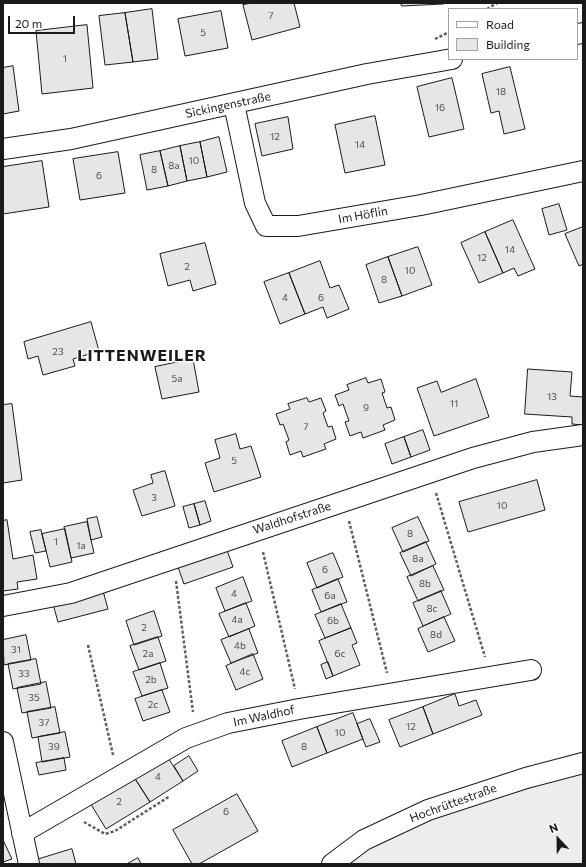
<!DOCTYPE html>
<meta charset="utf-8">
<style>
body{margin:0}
#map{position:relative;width:586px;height:867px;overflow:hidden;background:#fff;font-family:Commissioner,sans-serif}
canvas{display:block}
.frame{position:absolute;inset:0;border:4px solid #1a1a1a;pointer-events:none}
.legend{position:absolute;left:448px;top:8px;width:130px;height:52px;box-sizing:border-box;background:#fff;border:1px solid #a3a3a3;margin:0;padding:5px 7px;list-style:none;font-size:12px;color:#1a1a1a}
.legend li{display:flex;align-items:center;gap:8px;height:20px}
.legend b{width:20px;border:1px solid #a3a3a3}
.north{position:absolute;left:538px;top:819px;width:40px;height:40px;-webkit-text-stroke:3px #fff;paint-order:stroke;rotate:338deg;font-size:11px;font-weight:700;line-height:16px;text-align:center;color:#1a1a1a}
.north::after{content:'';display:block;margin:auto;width:14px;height:18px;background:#1a1a1a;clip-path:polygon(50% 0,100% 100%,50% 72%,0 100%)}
.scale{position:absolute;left:8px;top:16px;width:67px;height:18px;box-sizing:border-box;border:2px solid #1a1a1a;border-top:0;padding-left:5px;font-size:12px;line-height:14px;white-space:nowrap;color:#1a1a1a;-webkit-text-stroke:3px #fff;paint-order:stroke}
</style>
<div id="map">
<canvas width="586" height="867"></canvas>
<div class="frame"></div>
<ul class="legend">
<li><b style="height:5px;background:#fff"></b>Road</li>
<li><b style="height:11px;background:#e6e6e6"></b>Building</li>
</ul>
<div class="north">N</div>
<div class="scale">20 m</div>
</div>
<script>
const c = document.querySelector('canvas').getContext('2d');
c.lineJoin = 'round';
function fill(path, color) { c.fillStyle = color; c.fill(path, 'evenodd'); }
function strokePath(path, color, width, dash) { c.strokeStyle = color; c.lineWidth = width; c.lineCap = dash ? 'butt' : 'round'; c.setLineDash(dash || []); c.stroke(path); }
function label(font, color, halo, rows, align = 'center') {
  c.font = font + ' Commissioner,sans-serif'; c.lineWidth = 3; c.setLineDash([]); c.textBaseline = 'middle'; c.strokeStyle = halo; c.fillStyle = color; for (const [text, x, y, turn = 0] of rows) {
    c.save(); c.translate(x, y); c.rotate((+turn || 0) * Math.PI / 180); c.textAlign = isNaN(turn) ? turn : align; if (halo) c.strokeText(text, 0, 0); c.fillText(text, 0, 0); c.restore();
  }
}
const built = new Path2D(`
 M 583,772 L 583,864 L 345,864 L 364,851 L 420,821 Z`);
const building = new Path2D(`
 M 252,3 L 294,3 L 300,27 L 252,40 L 243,5 Z
 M 401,3 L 447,3 L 443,4 L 402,6 Z
 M 152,9 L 158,59 L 133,62 L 125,13 Z
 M 221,11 L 228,48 L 185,56 L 178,19 Z
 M 125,13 L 133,62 L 105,65 L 99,16 Z
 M 87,25 L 93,88 L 42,94 L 36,31 Z
 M 13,66 L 19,111 L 3,114 L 3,68 Z
 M 510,67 L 525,129 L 504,134 L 499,111 L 491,113 L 482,74 Z
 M 452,78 L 464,129 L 429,137 L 417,87 Z
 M 375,116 L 385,165 L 345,173 L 335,125 Z
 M 288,117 L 293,149 L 262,156 L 255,124 Z
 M 219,137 L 227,172 L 207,177 L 200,142 Z
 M 200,142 L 207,177 L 187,181 L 180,146 Z
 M 180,146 L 187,181 L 168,186 L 160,151 Z
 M 160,151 L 168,186 L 147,190 L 140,155 Z
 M 118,152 L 125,193 L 80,200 L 73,159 Z
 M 42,161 L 49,207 L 3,214 L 3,167 Z
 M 559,204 L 567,230 L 549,235 L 542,209 Z
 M 513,220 L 535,269 L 518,276 L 514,268 L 503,273 L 485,232 Z
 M 583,227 L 583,264 L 579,266 L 565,234 Z
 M 485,232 L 503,273 L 479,283 L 461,243 Z
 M 205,243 L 216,284 L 193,291 L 190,280 L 168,286 L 160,254 Z
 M 418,247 L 432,285 L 402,296 L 388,257 Z
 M 388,257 L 402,296 L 379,303 L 366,265 Z
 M 320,261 L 330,288 L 339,285 L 349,309 L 327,318 L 323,307 L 305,314 L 289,273 Z
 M 289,273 L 305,314 L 280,324 L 264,282 Z
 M 91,322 L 99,351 L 73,359 L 75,366 L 43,375 L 38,356 L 28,359 L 24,342 Z
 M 193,359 L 199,392 L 162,399 L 155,367 Z
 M 528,369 L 572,372 L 570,396 L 583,397 L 583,425 L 572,424 L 572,417 L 525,414 Z
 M 366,378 L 368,383 L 381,379 L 385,392 L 382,393 L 387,408 L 391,407 L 395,420 L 383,425 L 385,430 L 363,438 L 361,432 L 350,436 L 345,422 L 349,421 L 343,404 L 339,406 L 335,395 L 349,390 L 347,385 Z
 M 476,379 L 489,417 L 434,436 L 417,388 L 437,381 L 441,392 Z
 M 307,398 L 309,402 L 321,398 L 326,411 L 323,413 L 328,427 L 332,426 L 336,439 L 324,444 L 326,449 L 303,457 L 301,451 L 290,455 L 286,442 L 289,440 L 283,424 L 280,425 L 276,414 L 290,409 L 288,404 Z
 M 12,404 L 22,480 L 3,483 L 3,405 Z
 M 423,430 L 430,450 L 411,457 L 404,437 Z
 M 236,434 L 240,449 L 251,446 L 261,477 L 214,492 L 205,463 L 220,458 L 215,440 Z
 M 404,437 L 411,457 L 392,464 L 385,444 Z
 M 165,471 L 175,506 L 142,516 L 133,490 L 153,483 L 151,475 Z
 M 537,480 L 545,510 L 468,532 L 459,502 Z
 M 205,501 L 211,521 L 200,525 L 194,504 Z
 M 194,504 L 200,525 L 189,528 L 183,507 Z
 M 97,517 L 102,537 L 91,540 L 87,519 Z
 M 418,517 L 429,541 L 403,552 L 392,528 Z
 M 7,520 L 13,559 L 33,555 L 37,579 L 17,582 L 18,589 L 3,591 L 3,521 Z
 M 87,522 L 94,553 L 71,558 L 64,527 Z
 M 65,529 L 72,562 L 50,567 L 42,534 Z
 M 41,530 L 46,551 L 35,553 L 30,532 Z
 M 426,542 L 436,564 L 411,576 L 400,553 Z
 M 227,550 L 233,567 L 184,584 L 178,567 Z
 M 333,553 L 343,577 L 317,588 L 307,563 Z
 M 433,566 L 444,590 L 418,601 L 407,577 Z
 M 243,577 L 252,601 L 225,611 L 216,588 Z
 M 338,579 L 347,602 L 321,612 L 312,590 Z
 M 103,591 L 108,609 L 58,622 L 53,604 Z
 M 441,591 L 451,614 L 423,626 L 413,603 Z
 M 246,603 L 255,626 L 229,637 L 219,614 Z
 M 341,604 L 351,628 L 325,638 L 315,615 Z
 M 154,611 L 162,636 L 134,645 L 126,621 Z
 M 444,617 L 455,641 L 428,652 L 418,629 Z
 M 351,628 L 357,643 L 352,645 L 360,665 L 333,676 L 319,641 Z
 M 249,629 L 258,653 L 231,663 L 221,640 Z
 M 26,635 L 31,660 L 4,665 L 3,640 Z
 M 158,637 L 166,661 L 139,670 L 130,646 Z
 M 253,654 L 263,679 L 236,690 L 226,666 Z
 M 36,659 L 41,684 L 13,689 L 8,664 Z
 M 328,662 L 333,676 L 326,679 L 321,665 Z
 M 160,663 L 168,688 L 142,696 L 133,672 Z
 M 46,682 L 51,708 L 22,713 L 17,688 Z
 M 162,690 L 170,712 L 143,721 L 135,699 Z
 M 455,694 L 459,706 L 476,700 L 482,715 L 433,734 L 423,707 Z
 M 55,707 L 60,733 L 32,738 L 27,712 Z
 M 423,707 L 433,734 L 400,747 L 389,720 Z
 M 353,713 L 363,739 L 327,753 L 317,727 Z
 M 370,719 L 380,742 L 366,747 L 357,724 Z
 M 317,727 L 327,753 L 292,767 L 282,741 Z
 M 65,732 L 70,757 L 42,762 L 38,737 Z
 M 165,753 L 183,781 L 150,802 L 132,774 Z
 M 189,756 L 198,771 L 183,781 L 174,766 Z
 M 64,758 L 66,770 L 39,775 L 36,763 Z
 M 132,774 L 150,802 L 106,829 L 89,801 Z
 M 237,794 L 258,831 L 199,864 L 192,864 L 173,830 Z
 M 3,840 L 12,859 L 3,862 Z
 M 72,849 L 76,864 L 34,864 L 33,861 Z
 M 138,858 L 141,864 L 127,864 Z`);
const path = new Path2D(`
 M 487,9 L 497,3
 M 435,39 L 449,32
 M 436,493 L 485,657
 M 349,521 L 387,673
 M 263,552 L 295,689
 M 176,581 L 193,712
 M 88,645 L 113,755
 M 84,822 L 105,834 L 115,831 L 170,796`);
const street = new Path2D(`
 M 577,34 L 583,33
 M 234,104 L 255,203 L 266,226 L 298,226 L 421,205 L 583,171
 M 3,149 L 71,139 L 367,74 L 452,59
 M 3,606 L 71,593 L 473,458 L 533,442 L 583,435
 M 3,742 L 29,864
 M 22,833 L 186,738 L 228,723 L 299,709 L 531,670
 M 332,864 L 364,840 L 428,810 L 526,778 L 583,763`);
const numberNames = [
 ["7",271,16],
 ["5",203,33],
 ["1",65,59],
 ["18",501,92],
 ["16",440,108],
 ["12",275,137],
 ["14",360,145],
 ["10",194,161],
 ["8a",174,166],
 ["8",154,170],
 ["6",99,176],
 ["14",510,250],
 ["12",482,258],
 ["2",187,267],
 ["10",410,271],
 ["8",384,280],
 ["4",285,298],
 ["6",321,298],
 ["23",58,352],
 ["5a",177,379],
 ["13",552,397],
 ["11",454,404],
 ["9",366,408],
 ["7",306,427],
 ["5",234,461],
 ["3",154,498],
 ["10",502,506],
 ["8",410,534],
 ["1",56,542],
 ["1a",81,546],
 ["8a",418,559],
 ["6",325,570],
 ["8b",425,584],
 ["4",234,594],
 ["6a",330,596],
 ["8c",432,609],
 ["4a",237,620],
 ["6b",333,621],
 ["2",144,628],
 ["8d",436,635],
 ["4b",240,646],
 ["31",16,650],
 ["2a",148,654],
 ["6c",340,654],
 ["4c",245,672],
 ["33",24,674],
 ["2b",151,680],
 ["35",34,698],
 ["2c",153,705],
 ["37",44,723],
 ["12",411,727],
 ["10",340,733],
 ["39",54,747],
 ["8",304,747],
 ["4",158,777],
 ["2",119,802],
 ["6",226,812]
];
const streetNames = [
 ["Sickingenstraße",228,105,-12],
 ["Im Höflin",363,215,-10],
 ["Waldhofstraße",292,518,-18],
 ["Im Waldhof",264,716,-12],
 ["Hochrüttestraße",453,803,-20]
];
const districtNames = [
 ["LITTENWEILER",142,356]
];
fill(built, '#ededed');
strokePath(built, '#6a6a6a', 1);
fill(building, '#e6e6e6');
strokePath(building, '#1a1a1a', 1);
strokePath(street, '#1a1a1a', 22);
strokePath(path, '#5f5f5f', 2.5, [3, 2]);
strokePath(street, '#fff', 20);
label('10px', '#4d4d4d', null, numberNames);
label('12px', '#1a1a1a', '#fff', streetNames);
c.letterSpacing = '1px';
label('bold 16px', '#1a1a1a', '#fff', districtNames);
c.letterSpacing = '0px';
</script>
